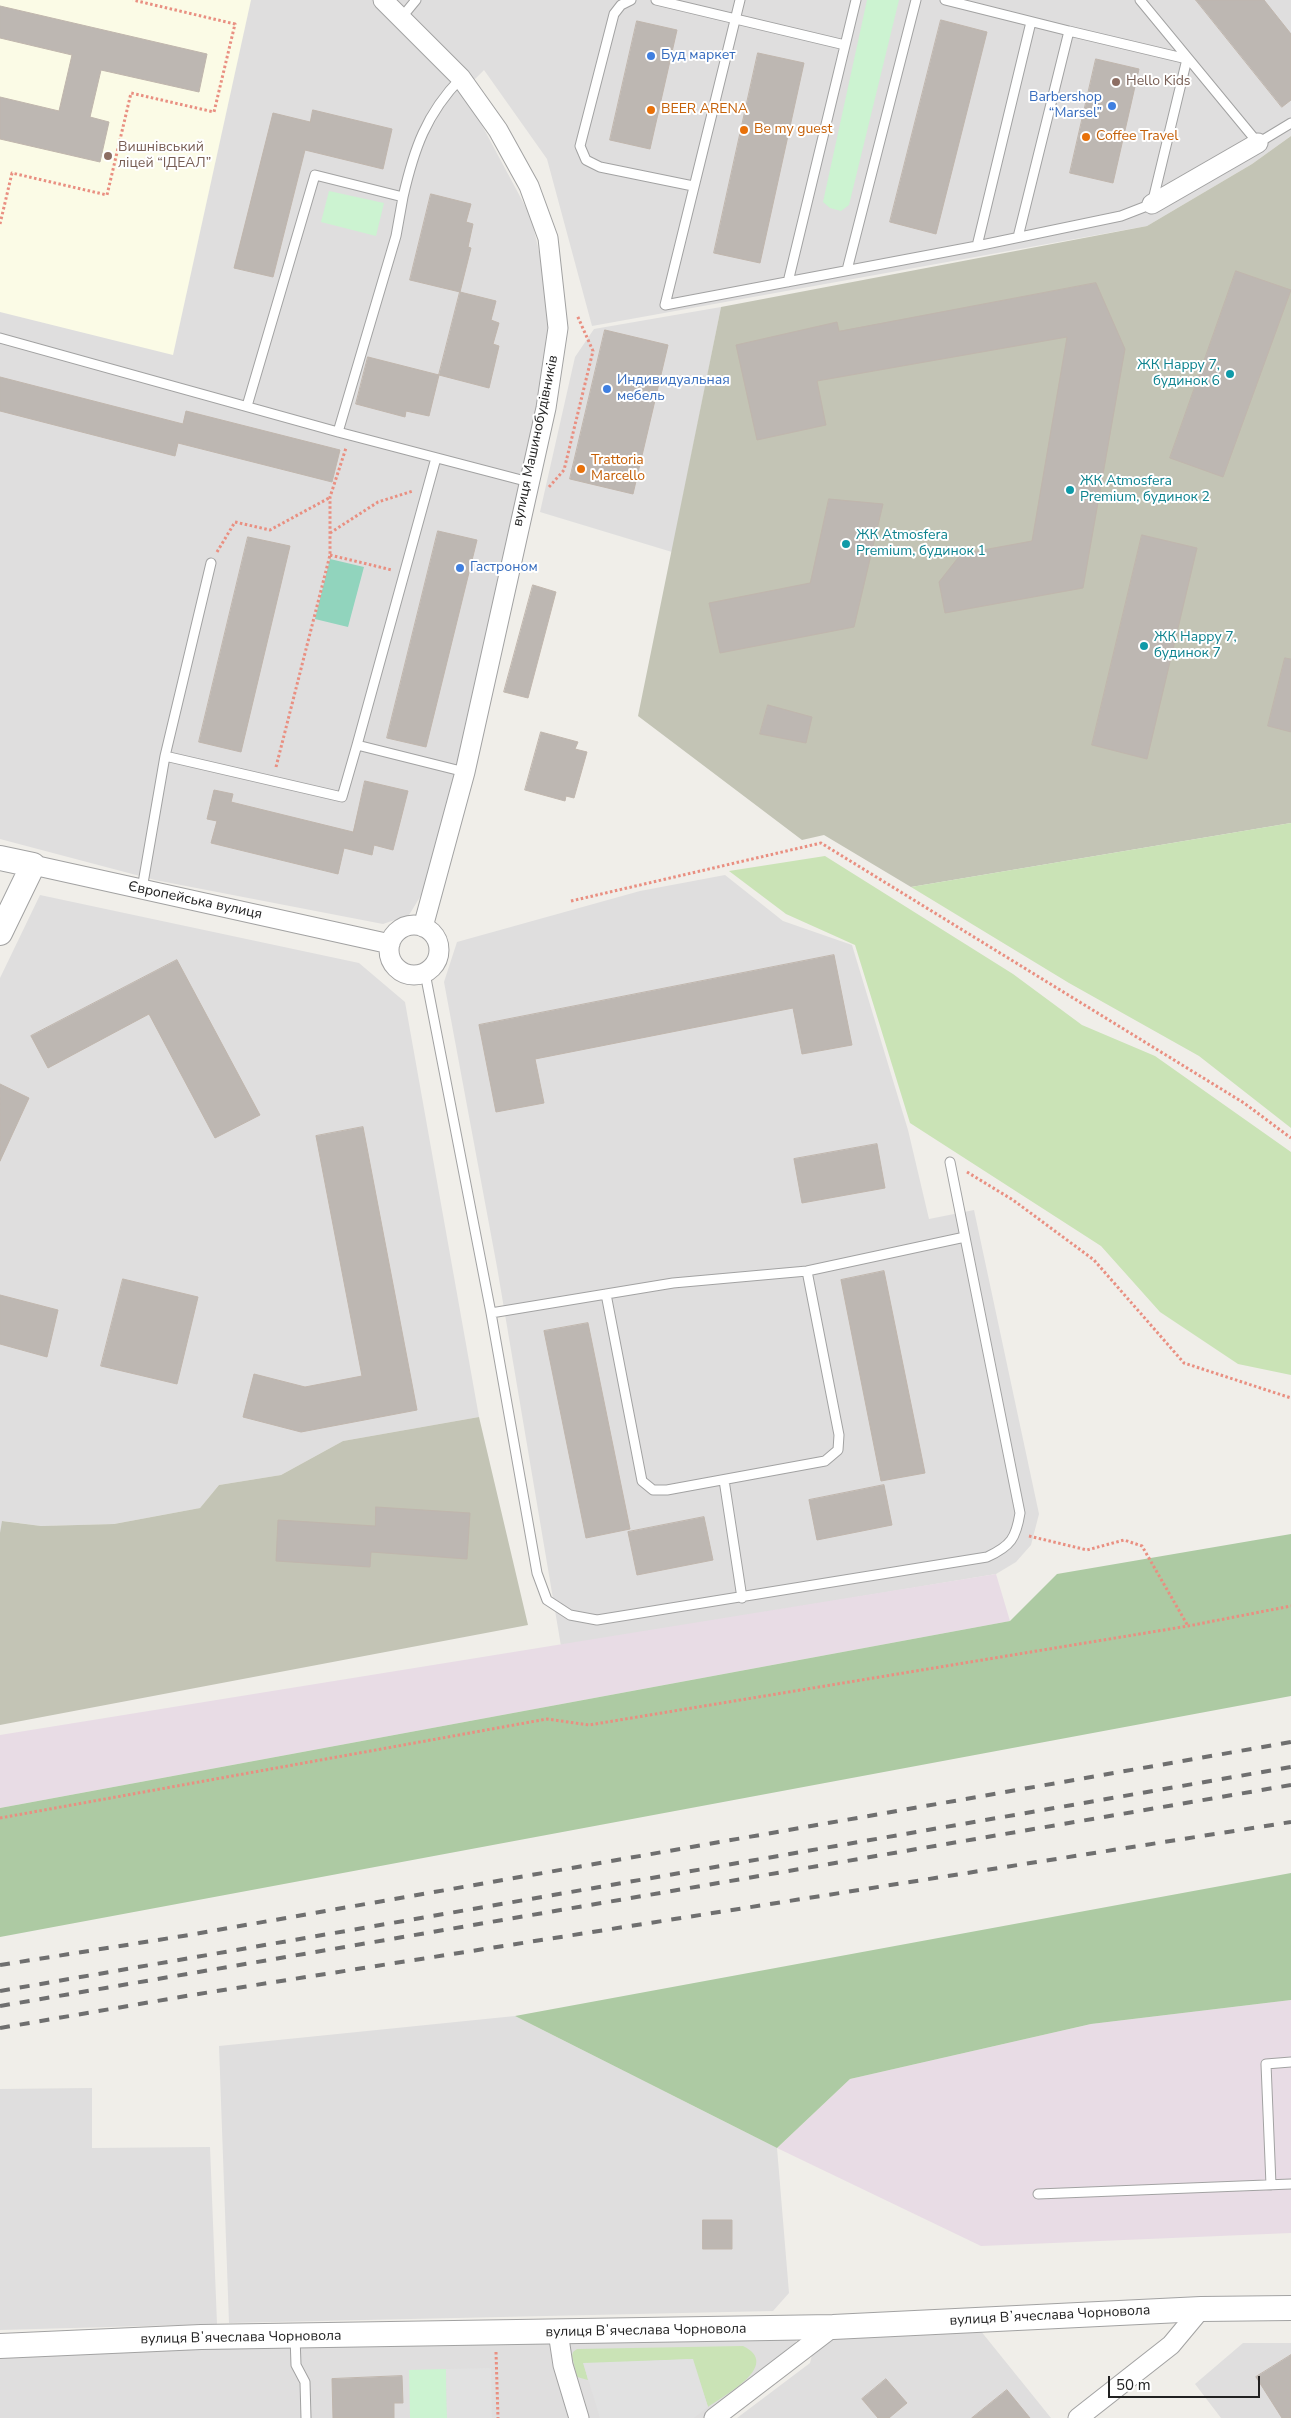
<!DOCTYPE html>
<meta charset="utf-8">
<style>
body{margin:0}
#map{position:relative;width:1291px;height:2418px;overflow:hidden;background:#f0eee9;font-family:"Nunito Sans",sans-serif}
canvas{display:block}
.scale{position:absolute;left:1108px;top:2376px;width:152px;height:22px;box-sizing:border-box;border:2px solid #212121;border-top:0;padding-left:6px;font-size:15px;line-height:18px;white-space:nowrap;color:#212121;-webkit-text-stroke:4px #fff;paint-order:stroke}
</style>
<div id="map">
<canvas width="1291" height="2418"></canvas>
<div class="scale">50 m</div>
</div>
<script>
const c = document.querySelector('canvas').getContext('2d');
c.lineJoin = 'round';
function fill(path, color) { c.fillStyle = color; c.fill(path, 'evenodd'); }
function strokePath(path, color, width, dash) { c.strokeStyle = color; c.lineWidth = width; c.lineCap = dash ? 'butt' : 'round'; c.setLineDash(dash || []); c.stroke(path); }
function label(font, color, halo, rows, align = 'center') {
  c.font = font + ' "Nunito Sans",sans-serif'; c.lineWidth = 4; c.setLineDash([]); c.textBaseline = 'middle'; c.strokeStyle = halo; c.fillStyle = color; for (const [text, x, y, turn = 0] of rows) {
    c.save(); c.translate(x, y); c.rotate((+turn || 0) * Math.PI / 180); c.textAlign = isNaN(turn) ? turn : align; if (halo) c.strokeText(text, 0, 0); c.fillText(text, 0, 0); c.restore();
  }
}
const residential = new Path2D(`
 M 0,0 L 373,0 L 462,88 L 531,217 L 548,290 L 550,347 L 486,648 L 428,884 L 409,915 L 383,924 L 155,880 L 0,839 Z
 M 380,0 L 1291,0 L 1291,136 L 1252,164 L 1147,226 L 592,326 L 547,159 L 484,70 L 471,83 Z
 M 721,307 L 672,552 L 540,512 L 575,357 L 594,329 Z
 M 725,875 L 783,921 L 852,945 L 908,1130 L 929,1219 L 974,1210 L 1039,1514 L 1031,1545 L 1016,1562 L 996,1574 L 561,1646 L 497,1267 L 444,982 L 457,942 L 640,891 Z
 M 40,895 L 359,963 L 405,1002 L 479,1417 L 343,1441 L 281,1475 L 219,1485 L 200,1508 L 114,1524 L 41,1526 L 3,1521 L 0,1538 L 0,978 Z
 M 515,2016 L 777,2148 L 789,2293 L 773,2311 L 229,2323 L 219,2046 Z
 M 92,2088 L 92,2148 L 210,2147 L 217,2324 L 0,2330 L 0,2089 Z
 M 980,2330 L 1051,2418 L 737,2418 L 810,2363 L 817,2335 Z
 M 798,2337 L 789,2356 L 709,2418 L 0,2418 L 0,2351 L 493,2344 Z
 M 1243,2343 L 1291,2343 L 1291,2418 L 1221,2418 L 1195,2384 Z`);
const industrial = new Path2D(`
 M 996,1574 L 1010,1621 L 0,1808 L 0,1735 Z
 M 1291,2000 L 1291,2233 L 981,2246 L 777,2148 L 850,2079 L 1091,2024 Z`);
const education = new Path2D(`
 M 0,0 L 251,0 L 173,355 L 0,312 Z`);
const construction = new Path2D(`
 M 1291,136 L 1291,823 L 911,887 L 824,835 L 802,840 L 638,716 L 721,307 L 1147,226 L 1252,164 Z
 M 479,1417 L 528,1625 L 0,1725 L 0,1533 L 2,1521 L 41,1526 L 114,1524 L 200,1508 L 219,1485 L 281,1475 L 343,1441 Z`);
const grass = new Path2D(`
 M 1291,823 L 1291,1128 L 1199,1056 L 1069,983 L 911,887 Z
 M 825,856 L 1013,974 L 1082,1025 L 1155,1056 L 1291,1152 L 1291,1375 L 1238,1364 L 1160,1312 L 1101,1246 L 910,1123 L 855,945 L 786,914 L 729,871 Z
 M 743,2346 C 782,2365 725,2395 708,2407 L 692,2359 L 584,2364 L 588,2380 L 577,2377 L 572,2356 L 573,2352 L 577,2349 Z`);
const forest = new Path2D(`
 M 1291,1534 L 1291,1696 L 0,1937 L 0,1808 L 1010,1621 L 1057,1574 Z
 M 1291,1873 L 1291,2000 L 1091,2024 L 850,2079 L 777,2148 L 515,2016 Z`);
const park = new Path2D(`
 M 867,0 L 899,0 L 849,205 L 841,211 L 830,208 L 823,202 Z
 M 329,191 L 384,203 L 376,236 L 321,222 Z
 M 446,2369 L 447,2418 L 410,2418 L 409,2370 Z`);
const pitch = new Path2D(`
 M 330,559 L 364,567 L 348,627 L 315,619 Z`);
const parking = new Path2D(`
 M 693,2359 L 708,2407 L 694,2418 L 600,2418 L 583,2363 Z
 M 491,2368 L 492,2418 L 447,2418 L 446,2369 Z`);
const building = new Path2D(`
 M 1196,0 L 1264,0 L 1291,34 L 1291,100 L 1282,107 Z
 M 0,6 L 207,54 L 199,92 L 101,70 L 90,117 L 109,122 L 100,162 L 0,139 L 0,97 L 59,111 L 72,55 L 0,38 Z
 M 941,20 L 987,32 L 936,234 L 890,222 Z
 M 637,21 L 677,30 L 650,149 L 610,140 Z
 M 758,53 L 804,63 L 760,263 L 714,253 Z
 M 1096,59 L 1139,69 L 1113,183 L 1070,173 Z
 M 313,110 L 392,129 L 383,169 L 305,150 L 273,277 L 234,268 L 273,113 L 310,122 Z
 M 431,194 L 471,204 L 466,222 L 473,224 L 468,247 L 471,248 L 460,292 L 410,280 Z
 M 1236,271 L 1291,290 L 1223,477 L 1170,458 Z
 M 1096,283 L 1125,349 L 1083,588 L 945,613 L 939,582 L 961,554 L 1032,541 L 1067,337 L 817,381 L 826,425 L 757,440 L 736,345 L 837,322 L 839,331 Z
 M 460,292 L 496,301 L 491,320 L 499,323 L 493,344 L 499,346 L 489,388 L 439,375 Z
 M 605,330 L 668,345 L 633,494 L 570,479 Z
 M 368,357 L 439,375 L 429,416 L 406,411 L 405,417 L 356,404 Z
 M 0,377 L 183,424 L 186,411 L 340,450 L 332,482 L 178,443 L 175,456 L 0,411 Z
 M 829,499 L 883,504 L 854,627 L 720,653 L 709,603 L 810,583 Z
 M 438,531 L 477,540 L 426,747 L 387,738 Z
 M 1142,535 L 1197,548 L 1147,759 L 1092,745 Z
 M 248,537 L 290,546 L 241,752 L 199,742 Z
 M 533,585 L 556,592 L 528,698 L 504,692 Z
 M 1285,658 L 1291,659 L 1291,732 L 1268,726 Z
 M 768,705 L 812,717 L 806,743 L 760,734 Z
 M 541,732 L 578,742 L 575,749 L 587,752 L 574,798 L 566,796 L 565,801 L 525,790 Z
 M 365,781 L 408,791 L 393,850 L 374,845 L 372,855 L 344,848 L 338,874 L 211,843 L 217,821 L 207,819 L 214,790 L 233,794 L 231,802 L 353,832 Z
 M 834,955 L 852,1045 L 802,1054 L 793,1008 L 535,1059 L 544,1103 L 496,1112 L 479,1025 Z
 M 177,960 L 260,1115 L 215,1138 L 149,1014 L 48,1068 L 31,1036 Z
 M 0,1084 L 29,1098 L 0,1161 Z
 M 363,1127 L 417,1410 L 301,1432 L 243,1417 L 254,1374 L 305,1387 L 362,1376 L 316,1136 Z
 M 877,1144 L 885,1188 L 802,1203 L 794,1159 Z
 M 884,1271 L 925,1473 L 881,1481 L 841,1280 Z
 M 123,1279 L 198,1297 L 177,1384 L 101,1366 Z
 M 0,1295 L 58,1310 L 47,1357 L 0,1344 Z
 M 588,1323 L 630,1529 L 586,1538 L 544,1331 Z
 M 884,1485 L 892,1525 L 817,1540 L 809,1500 Z
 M 376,1507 L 470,1513 L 467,1559 L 371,1552 L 370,1567 L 276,1561 L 278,1520 L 375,1526 Z
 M 704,1517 L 713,1560 L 637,1575 L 628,1532 Z
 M 703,2220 L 732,2220 L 732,2249 L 703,2249 Z
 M 1291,2355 L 1291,2418 L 1282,2418 L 1256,2377 Z
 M 402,2376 L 403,2403 L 394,2403 L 394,2418 L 333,2418 L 332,2379 Z
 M 886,2379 L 907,2403 L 889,2418 L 878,2418 L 862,2399 Z
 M 1007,2390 L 1030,2418 L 972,2418 Z`);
const path = new Path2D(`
 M 0,224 L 12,173 L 107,195 L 131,93 L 214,112 L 235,24 L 133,0
 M 549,487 L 564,470 L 593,351 L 577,315
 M 330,533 L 378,502 L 413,491
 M 217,552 L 235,522 L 270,530 L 329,498
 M 330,555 L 392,570
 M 276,767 L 330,555 L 330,497 L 346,448
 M 571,901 L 821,843 L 1244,1103 L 1291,1138
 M 967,1172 L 1013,1200 L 1094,1260 L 1184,1363 L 1291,1398
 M 1029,1536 L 1087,1550 L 1124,1540 L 1142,1546 L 1188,1626
 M 0,1818 L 547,1719 L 589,1725 L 1188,1626 L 1291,1606
 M 496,2352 L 498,2418`);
const service = new Path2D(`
 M 631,0 L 621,5 L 614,14 L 580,146 L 586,160 L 600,167 L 693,186
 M 656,0 L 845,45
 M 740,0 L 665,305 L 977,246 L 1121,216 L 1152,204 L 1187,59 L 1069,31
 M 945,0 L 1069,31 L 1018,237
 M 1140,0 L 1258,143 L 1291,123
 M 402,17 L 416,0
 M 977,246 L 1031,22
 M 847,270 L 916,0
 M 788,282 L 856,0
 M 0,338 L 338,432 L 529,482
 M 247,406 L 315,175 L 403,197 C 414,149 426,114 461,78
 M 338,432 L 396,236 L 403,197
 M 357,745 L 436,458
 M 165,756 L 342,797 L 357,745 L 465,772
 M 142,889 L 165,756 L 211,563
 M 425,973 L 491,1313 L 537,1573 L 547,1600 L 570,1615 L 597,1620 L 987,1557 C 1011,1546 1016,1538 1020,1513 L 950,1162
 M 606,1294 L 642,1481 L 653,1490 L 667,1490 L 825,1461 L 838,1450 L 839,1435 L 807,1271
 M 491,1313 L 673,1283 L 807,1271 L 965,1237
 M 724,1480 L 742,1598
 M 1271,2185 L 1266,2064 L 1291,2062
 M 1038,2194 L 1291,2184
 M 295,2336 L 296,2365 L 305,2382 L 306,2418`);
const minor = new Path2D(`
 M 383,0 L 461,78 L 498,130 L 529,186 L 548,238 L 558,328 L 546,408 L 465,772 L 423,927
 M 1152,204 L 1258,143
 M 33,865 L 390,944
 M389 950a25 25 0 1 1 50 0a25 25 0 1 1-50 0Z
 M 558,2332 L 563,2365 L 579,2418
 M 714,2418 L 833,2327
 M 1078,2418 L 1171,2345 L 1201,2309`);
const tertiary = new Path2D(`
 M 0,858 L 33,865 L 0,933
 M 0,2346 L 201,2337 L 833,2327 L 1201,2309 L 1291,2308`);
const rail = new Path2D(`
 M 0,1965 L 183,1936 L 1291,1742
 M 0,1991 L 1291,1767
 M 0,2006 L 1291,1785
 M 0,2028 L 192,1995 L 1291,1822`);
const markers = [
 [651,56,5,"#3f7fe0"],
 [1116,82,5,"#8d6e63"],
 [1112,106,5,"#3f7fe0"],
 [651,110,5,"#e8710a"],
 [744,130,5,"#e8710a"],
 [1086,137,5,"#e8710a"],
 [108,156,5,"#8d6e63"],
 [1230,374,5,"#0f9aa8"],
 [607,389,5,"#3f7fe0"],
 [581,469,5,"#e8710a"],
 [1070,490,5,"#0f9aa8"],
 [846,544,5,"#0f9aa8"],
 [460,568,5,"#3f7fe0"],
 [1144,646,5,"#0f9aa8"]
];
const shopNames = [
 ["Буд маркет",661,56],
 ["Barbershop",1102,98,"right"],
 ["“Marsel”",1102,114,"right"],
 ["Индивидуальная",617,381],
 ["мебель",617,397],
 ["Гастроном",470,568]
];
const educationNames = [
 ["Hello Kids",1126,82],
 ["Вишнівський",118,148],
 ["ліцей “ІДЕАЛ”",118,164]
];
const foodNames = [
 ["BEER ARENA",661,110],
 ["Be my guest",754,130],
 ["Coffee Travel",1096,137],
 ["Trattoria",591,461],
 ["Marcello",591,477]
];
const cultureNames = [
 ["ЖК Happy 7,",1220,366,"right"],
 ["будинок 6",1220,382,"right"],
 ["ЖК Atmosfera",1080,482],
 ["Premium, будинок 2",1080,498],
 ["ЖК Atmosfera",856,536],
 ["Premium, будинок 1",856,552],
 ["ЖК Happy 7,",1154,638],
 ["будинок 7",1154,654]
];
const streetNames = [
 ["вулиця Машинобудівників",536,441,-78],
 ["Європейська вулиця",195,901,12],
 ["вулиця Вʼячеслава Чорновола",1050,2316,-3],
 ["вулиця Вʼячеслава Чорновола",646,2331,-1],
 ["вулиця Вʼячеслава Чорновола",241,2338,-1]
];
fill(residential, '#dfdede');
fill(industrial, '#e8dce5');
fill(education, '#fbfbe6');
fill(construction, '#c3c4b5');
fill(grass, '#cae3b6');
fill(forest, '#adcaa3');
fill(park, '#ccf3d1');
fill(pitch, '#91d4bd');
fill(parking, '#e1e1e1');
fill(building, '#bdb7b2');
strokePath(building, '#c0b6ad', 1);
strokePath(service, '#a2a2a2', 11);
strokePath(minor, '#a2a2a2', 21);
strokePath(tertiary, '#a2a2a2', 26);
strokePath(path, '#e98f81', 3, [2.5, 2.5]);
strokePath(service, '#fff', 9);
strokePath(minor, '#fff', 19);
strokePath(tertiary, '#fff', 24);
strokePath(rail, '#6f6f6f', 4, [10, 10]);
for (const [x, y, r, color] of markers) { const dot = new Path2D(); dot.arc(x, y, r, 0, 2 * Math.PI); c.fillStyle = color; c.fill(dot); strokePath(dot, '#fff', 2); }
label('14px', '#366cbe', '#fff', shopNames, 'left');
label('14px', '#785e54', '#fff', educationNames, 'left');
label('14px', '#c56008', '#fff', foodNames, 'left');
label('14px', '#0d838f', '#fff', cultureNames, 'left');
label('14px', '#212121', '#fff', streetNames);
</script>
